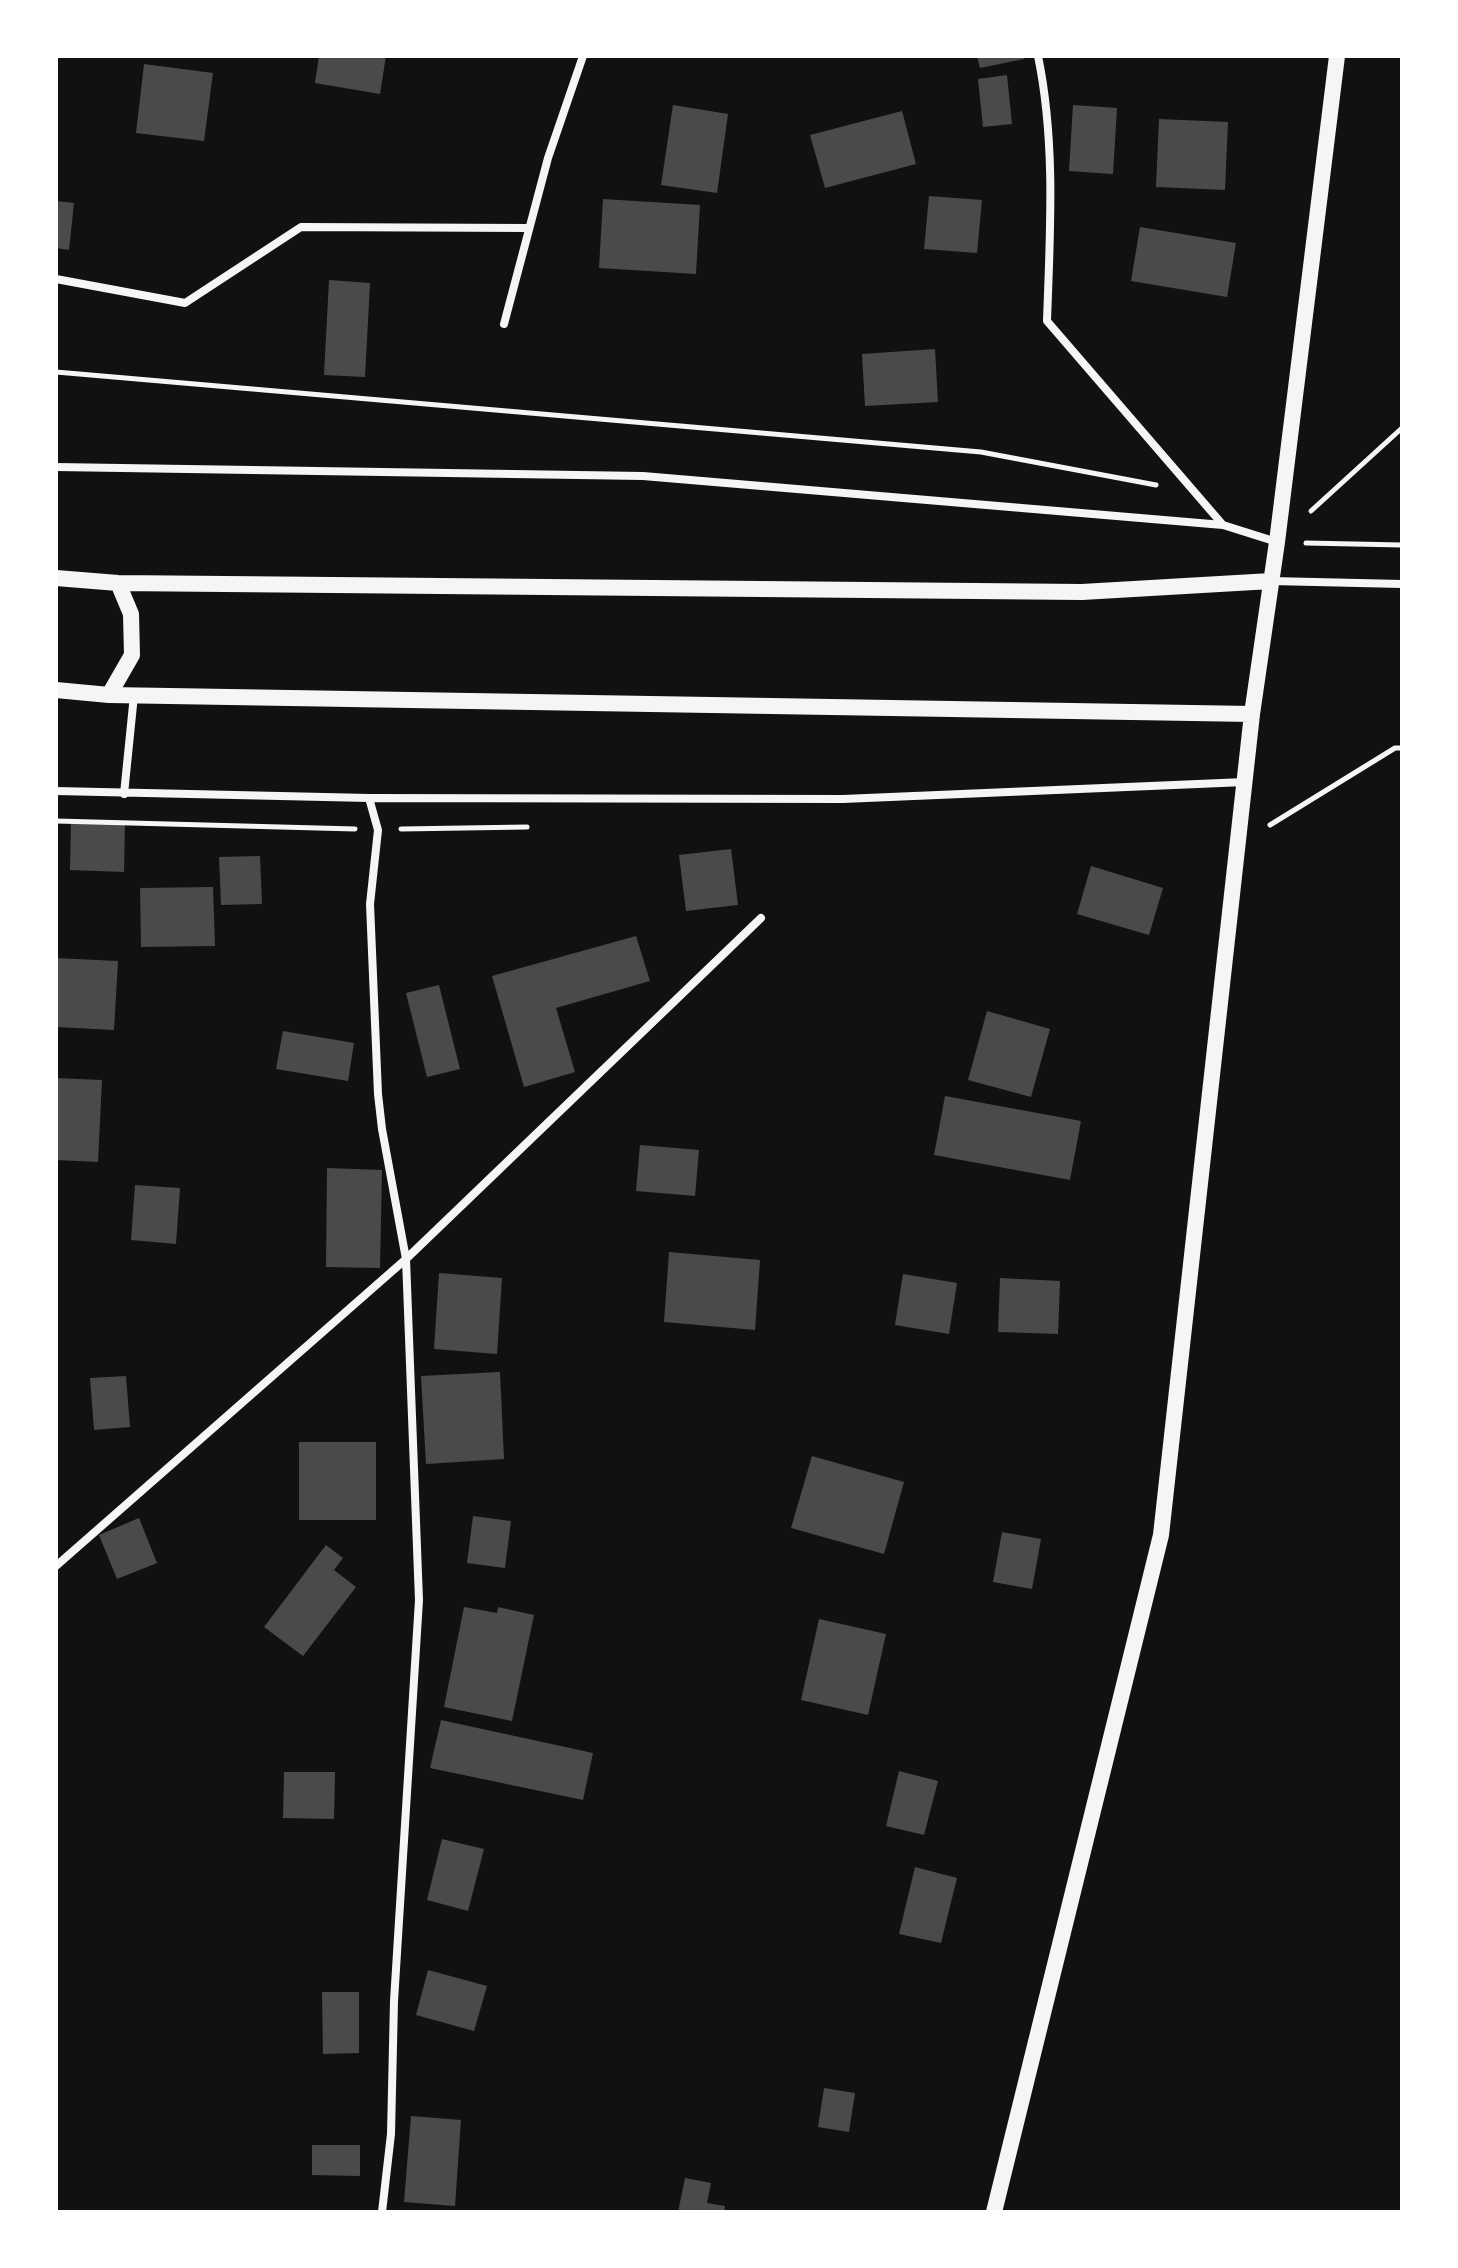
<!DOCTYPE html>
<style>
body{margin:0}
#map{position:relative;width:1458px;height:2268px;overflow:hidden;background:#111;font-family:Helvetica,sans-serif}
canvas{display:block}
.frame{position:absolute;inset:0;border:58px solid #fff;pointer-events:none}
</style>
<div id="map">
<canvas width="1458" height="2268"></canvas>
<div class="frame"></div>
</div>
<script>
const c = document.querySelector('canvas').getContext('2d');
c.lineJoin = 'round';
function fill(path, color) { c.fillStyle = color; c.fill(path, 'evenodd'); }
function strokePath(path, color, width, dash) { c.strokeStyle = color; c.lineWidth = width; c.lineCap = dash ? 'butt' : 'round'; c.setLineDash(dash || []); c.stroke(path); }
const building = new Path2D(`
 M 319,56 L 386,56 L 380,94 L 315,83 Z
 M 977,56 L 1024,56 L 1024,59 L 980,68 Z
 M 144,64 L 213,73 L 204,141 L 136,133 Z
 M 1007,75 L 1012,124 L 983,127 L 978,79 Z
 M 673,105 L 728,114 L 717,193 L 661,185 Z
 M 1073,105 L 1117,108 L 1113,174 L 1069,171 Z
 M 902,111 L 916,164 L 825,188 L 810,135 Z
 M 1159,119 L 1228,122 L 1225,190 L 1156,187 Z
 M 929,196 L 982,200 L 977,253 L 924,249 Z
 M 603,199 L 700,205 L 696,274 L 599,268 Z
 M 56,201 L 74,203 L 69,250 L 56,248 Z
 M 1140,227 L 1236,243 L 1227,297 L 1131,281 Z
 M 329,280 L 370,283 L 365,377 L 324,375 Z
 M 935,349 L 938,402 L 865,406 L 862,354 Z
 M 71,821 L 125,823 L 124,872 L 70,870 Z
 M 731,849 L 738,905 L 686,911 L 679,855 Z
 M 260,856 L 262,904 L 221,905 L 219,857 Z
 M 1091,866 L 1163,888 L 1149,935 L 1077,914 Z
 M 213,887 L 215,946 L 141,947 L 140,888 Z
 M 636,936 L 650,981 L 556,1008 L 575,1072 L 524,1087 L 492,976 Z
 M 56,958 L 118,961 L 114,1030 L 56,1027 Z
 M 439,985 L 460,1069 L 427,1077 L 406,993 Z
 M 987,1011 L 1050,1029 L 1031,1097 L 968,1080 Z
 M 283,1031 L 354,1043 L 348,1081 L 276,1069 Z
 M 56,1078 L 102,1080 L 98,1162 L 56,1160 Z
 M 945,1096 L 1081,1121 L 1070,1180 L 934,1155 Z
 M 640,1145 L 699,1150 L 695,1196 L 636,1191 Z
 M 327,1168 L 382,1170 L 380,1268 L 326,1267 Z
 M 135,1185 L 180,1188 L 176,1244 L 131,1240 Z
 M 669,1252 L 760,1260 L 755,1330 L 664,1322 Z
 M 439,1273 L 502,1278 L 497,1354 L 434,1349 Z
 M 903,1274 L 957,1283 L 949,1334 L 895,1325 Z
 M 1000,1278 L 1060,1281 L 1058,1334 L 998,1332 Z
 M 500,1372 L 504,1459 L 426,1464 L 421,1376 Z
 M 126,1376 L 130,1427 L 94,1430 L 90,1378 Z
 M 299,1442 L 376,1442 L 376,1520 L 299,1520 Z
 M 812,1456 L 904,1482 L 884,1554 L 791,1528 Z
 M 473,1516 L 511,1521 L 505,1568 L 467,1563 Z
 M 139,1518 L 157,1563 L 117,1579 L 99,1535 Z
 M 1002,1532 L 1041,1539 L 1032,1589 L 993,1582 Z
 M 326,1545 L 343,1558 L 334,1570 L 356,1587 L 303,1656 L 264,1627 Z
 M 464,1607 L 497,1613 L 498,1607 L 534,1615 L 512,1721 L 444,1707 Z
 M 819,1619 L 886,1634 L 868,1715 L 801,1700 Z
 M 441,1720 L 593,1753 L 583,1800 L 430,1768 Z
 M 899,1771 L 938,1781 L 924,1835 L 886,1826 Z
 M 284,1772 L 335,1772 L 334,1819 L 283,1818 Z
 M 442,1839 L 484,1849 L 468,1911 L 427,1900 Z
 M 915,1867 L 957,1878 L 941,1943 L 899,1934 Z
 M 428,1970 L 487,1986 L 474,2031 L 416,2015 Z
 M 322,1992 L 359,1992 L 359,2053 L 323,2054 Z
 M 824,2088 L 855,2093 L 849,2132 L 818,2127 Z
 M 411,2116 L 461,2120 L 455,2206 L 404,2202 Z
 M 312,2145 L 360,2145 L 360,2176 L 312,2175 Z
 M 685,2178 L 711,2183 L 707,2203 L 725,2206 L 724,2212 L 678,2212 Z`);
const path = new Path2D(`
 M 56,372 L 981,452 L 1156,485
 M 1311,511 L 1402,428
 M 1306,543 L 1402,545
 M 56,821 L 355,829
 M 1270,825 L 1395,748 L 1402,748
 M 401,829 L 527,827`);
const minor = new Path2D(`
 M 1038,56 C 1056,143 1050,233 1047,321 L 1223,525
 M 56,279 L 185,303 L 301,227 L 529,228
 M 504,324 L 548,158 L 583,56
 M 56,467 L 643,476 L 1223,525 L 1277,542
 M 1271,581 L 1402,584
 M 56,791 L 369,798 L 843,799 L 1245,782
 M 124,794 L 134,695
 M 369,798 L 378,830 L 370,904 L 378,1094 L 382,1129 L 406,1259 L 419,1600 L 394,2001 L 391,2134 L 382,2212
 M 56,1566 L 406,1259 L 761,918`);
const secondary = new Path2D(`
 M 56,578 L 118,583 L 1082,592 L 1271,581
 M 56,690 L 109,695 L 1252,714
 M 109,695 L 132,655 L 131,614 L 118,583
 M 994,2212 L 1161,1535 L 1252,714 L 1277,542 L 1337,56`);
fill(building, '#4a4a4a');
strokePath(path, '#f5f5f5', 5);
strokePath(minor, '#f5f5f5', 8);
strokePath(secondary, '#f5f5f5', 16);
</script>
